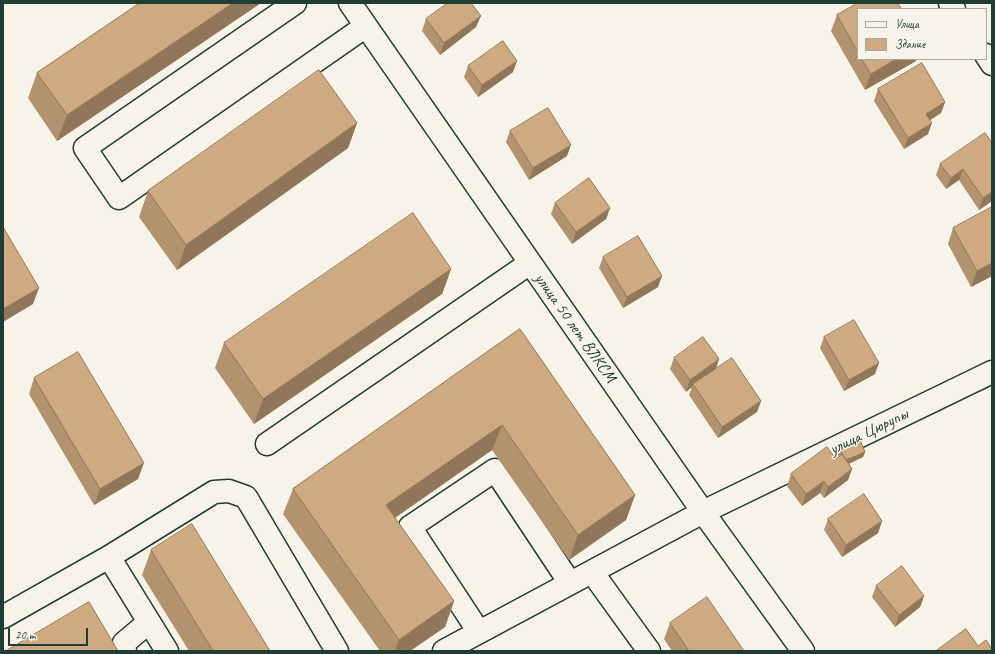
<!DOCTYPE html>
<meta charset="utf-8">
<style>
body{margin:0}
#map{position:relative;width:995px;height:654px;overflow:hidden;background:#f7f3e8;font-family:Caveat,sans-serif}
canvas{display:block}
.frame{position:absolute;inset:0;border:4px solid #1f3d34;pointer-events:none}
.legend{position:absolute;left:857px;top:8px;width:130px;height:52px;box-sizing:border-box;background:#f7f3e8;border:1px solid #a1aaa0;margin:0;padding:5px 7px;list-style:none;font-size:12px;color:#1f3d34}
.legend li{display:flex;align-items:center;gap:8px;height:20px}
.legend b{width:20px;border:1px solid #a1aaa0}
.scale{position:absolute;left:8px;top:628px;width:80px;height:18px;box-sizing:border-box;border:2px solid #1f3d34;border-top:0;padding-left:5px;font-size:12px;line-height:14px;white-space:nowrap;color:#1f3d34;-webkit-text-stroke:3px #f7f3e8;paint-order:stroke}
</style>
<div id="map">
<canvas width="995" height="654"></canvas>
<div class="frame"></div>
<ul class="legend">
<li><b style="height:5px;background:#f7f3e8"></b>Улица</li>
<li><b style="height:11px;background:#cfaa81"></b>Здание</li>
</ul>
<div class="scale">20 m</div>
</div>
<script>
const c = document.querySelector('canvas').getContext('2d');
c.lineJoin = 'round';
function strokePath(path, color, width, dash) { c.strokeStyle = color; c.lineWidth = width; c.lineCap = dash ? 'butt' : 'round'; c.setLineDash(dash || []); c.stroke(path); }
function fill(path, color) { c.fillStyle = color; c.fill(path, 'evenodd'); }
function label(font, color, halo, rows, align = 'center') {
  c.font = font + ' Caveat,sans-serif'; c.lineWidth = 3; c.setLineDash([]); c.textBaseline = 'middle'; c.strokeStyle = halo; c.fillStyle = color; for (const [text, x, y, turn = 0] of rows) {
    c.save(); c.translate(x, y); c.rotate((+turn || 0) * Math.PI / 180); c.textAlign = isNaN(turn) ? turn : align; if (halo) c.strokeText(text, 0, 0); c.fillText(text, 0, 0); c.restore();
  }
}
const minor = new Path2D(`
 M 295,3 L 85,148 L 119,198 L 366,26
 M 350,3 L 703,512 L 803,651
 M 950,3 L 954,9
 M 986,55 L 992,64
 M 267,444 L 530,263
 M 109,557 L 167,651
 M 592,572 L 649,651
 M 3,617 L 109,557 L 214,492 L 229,491 L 246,497 L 337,651
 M 479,632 L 410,527 L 495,470 L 570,583
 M 125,651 L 124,643 L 149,622
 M 444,651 L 703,512 L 992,372`);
const wall = new Path2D(`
 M 140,3 L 261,3 L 57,141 L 28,98 L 37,73 Z
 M 858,9 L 858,59 L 916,59 L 916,61 L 865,90 L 831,31 L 837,15 Z
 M 426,19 L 476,27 L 440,55 L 422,31 Z
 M 468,66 L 513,72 L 478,97 L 464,77 Z
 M 878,89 L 945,102 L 941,113 L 930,120 L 928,134 L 904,149 L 874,101 Z
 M 357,123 L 348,148 L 177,270 L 139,217 L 148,191 Z
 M 510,131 L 567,156 L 529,180 L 506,142 Z
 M 992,143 L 992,201 L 979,210 L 959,180 L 946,189 L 936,175 L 940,164 Z
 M 555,203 L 610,208 L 606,219 L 572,244 L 551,214 Z
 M 953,228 L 992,276 L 971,287 L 948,244 Z
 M 603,257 L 658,287 L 623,308 L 599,268 Z
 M 451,269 L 442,294 L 254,424 L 215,368 L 224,343 Z
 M 520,329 L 635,495 L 626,520 L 569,560 L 492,450 L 395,518 L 454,601 L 445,627 L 410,651 L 380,651 L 283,514 L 293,489 Z
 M 824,337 L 875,374 L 844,391 L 820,348 Z
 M 674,358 L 719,359 L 716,369 L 761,401 L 757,412 L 718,438 L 689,395 L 692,387 L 686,392 L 670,369 Z
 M 34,378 L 138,479 L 94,505 L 29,394 Z
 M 840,449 L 865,452 L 863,457 L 849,464 L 852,469 L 848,480 L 824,498 L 820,493 L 802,506 L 787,486 L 791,474 L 836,459 L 839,457 L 838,455 Z
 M 828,519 L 882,521 L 878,533 L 842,557 L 824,530 Z
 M 151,550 L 270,651 L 189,651 L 142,575 Z
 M 876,586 L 924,596 L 920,607 L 895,627 L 872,597 Z
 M 670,623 L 744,651 L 672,651 L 664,639 Z`);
const shadedWall = new Path2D(`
 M 233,3 L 261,3 L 57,141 L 67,115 Z
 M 481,16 L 476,27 L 440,55 L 444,43 Z
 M 896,59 L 916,59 L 916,61 L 865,90 L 871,74 Z
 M 517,61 L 513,72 L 478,97 L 482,85 Z
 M 945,102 L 941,113 L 922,125 L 926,114 Z
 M 357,123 L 348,148 L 177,270 L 186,245 Z
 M 932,123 L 928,134 L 904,149 L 908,138 Z
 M 571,145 L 567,156 L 529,180 L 533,168 Z
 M 963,169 L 959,180 L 946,189 L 951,178 Z
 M 992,192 L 992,201 L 979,210 L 983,198 Z
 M 610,208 L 606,219 L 572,244 L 576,232 Z
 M 992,263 L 992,276 L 971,287 L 977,271 Z
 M 451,269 L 442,294 L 254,424 L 263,399 Z
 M 662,276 L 658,287 L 623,308 L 627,297 Z
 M 39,288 L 33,304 L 3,322 L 3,309 Z
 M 719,359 L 715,371 L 693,384 L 692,387 L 686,392 L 690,380 Z
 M 879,363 L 875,374 L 844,391 L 849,380 Z
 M 761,401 L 757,412 L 718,438 L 722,427 Z
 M 502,425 L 492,450 L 377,530 L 386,505 Z
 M 865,452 L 863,457 L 843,466 L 845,460 Z
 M 144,463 L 138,479 L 94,505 L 100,489 Z
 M 852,469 L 848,480 L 824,498 L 828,487 Z
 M 824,481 L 820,493 L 802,506 L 806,494 Z
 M 635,495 L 626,520 L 569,560 L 578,535 Z
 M 882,521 L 878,533 L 842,557 L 846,545 Z
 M 924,596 L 920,607 L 895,627 L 899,615 Z
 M 454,601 L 445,627 L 410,651 L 395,651 L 399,640 Z`);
const building = new Path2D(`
 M 140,3 L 233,3 L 67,115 L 37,73 Z
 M 448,3 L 471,3 L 481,16 L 444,43 L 426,19 Z
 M 858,3 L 898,3 L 901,9 L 858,9 L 858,52 L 837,15 Z
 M 503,41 L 517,61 L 482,85 L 468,66 Z
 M 862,59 L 896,59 L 871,74 Z
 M 922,63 L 945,102 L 926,114 L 932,123 L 908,138 L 878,89 Z
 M 319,70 L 357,123 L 186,245 L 148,191 Z
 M 548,108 L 571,145 L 533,168 L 510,131 Z
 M 985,133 L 992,143 L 992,192 L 983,198 L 963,169 L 951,178 L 940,164 Z
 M 589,178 L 610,208 L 576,232 L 555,203 Z
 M 992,207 L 992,263 L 977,271 L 953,228 Z
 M 413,213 L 451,269 L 263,399 L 224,343 Z
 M 3,227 L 39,288 L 3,309 Z
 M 638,236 L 662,276 L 627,297 L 603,257 Z
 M 854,320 L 879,363 L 849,380 L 824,337 Z
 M 520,329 L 635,495 L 578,535 L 502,425 L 386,505 L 454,601 L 399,640 L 293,489 Z
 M 703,337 L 719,359 L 690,380 L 674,358 Z
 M 78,352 L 144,463 L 100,489 L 34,378 Z
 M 732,358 L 761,401 L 722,427 L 693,384 Z
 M 860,440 L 865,452 L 846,460 L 844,457 L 840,449 Z
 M 827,447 L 836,459 L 842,454 L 852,469 L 828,487 L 824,481 L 806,494 L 791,474 Z
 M 864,494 L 882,521 L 846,545 L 828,519 Z
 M 192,524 L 270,651 L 213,651 L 151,550 Z
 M 902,566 L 924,596 L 899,615 L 876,586 Z
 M 707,597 L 744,651 L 689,651 L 670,623 Z
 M 89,602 L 118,651 L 6,651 Z
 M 966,629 L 978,646 L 986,640 L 992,649 L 992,651 L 936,651 Z`);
const streetNames = [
 ["улица 50 лет ВЛКСМ",575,328,55],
 ["улица Цюрупы",869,432,-26]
];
strokePath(minor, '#1f3d34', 25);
strokePath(minor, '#f7f3e8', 22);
fill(wall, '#b2926f');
fill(shadedWall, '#91775a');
fill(building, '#cfaa81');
strokePath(building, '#91775a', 1);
label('17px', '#1f3d34', '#f7f3e8', streetNames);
</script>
